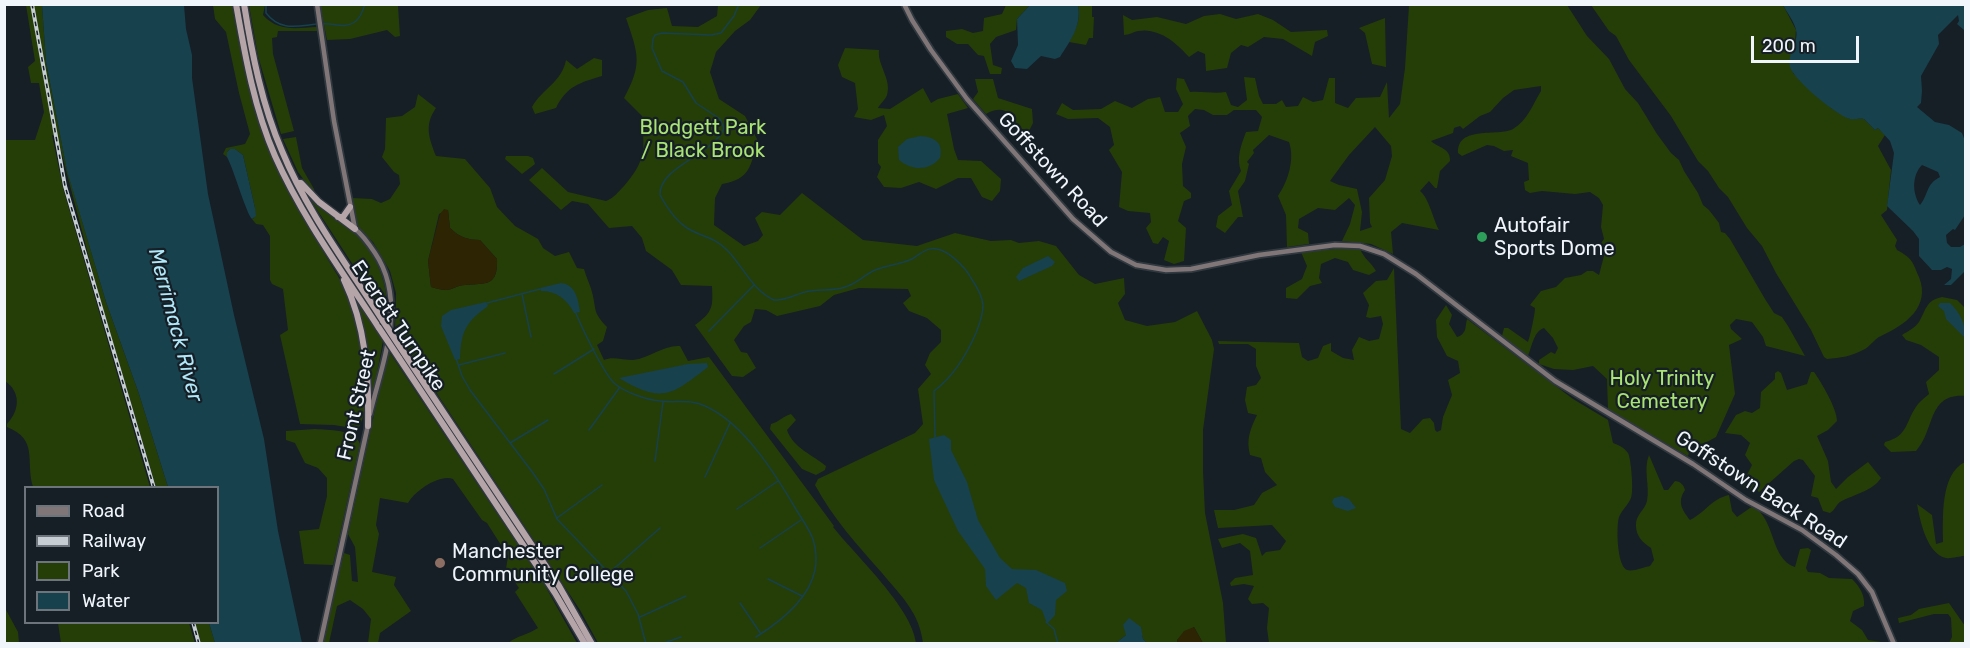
<!DOCTYPE html>
<style>
body{margin:0}
#map{position:relative;width:1970px;height:648px;overflow:hidden;background:#161e26;font-family:Rubik,sans-serif}
canvas{display:block}
.frame{position:absolute;inset:0;border:6px solid #eff5fb;pointer-events:none}
.legend{position:absolute;left:24px;top:486px;width:195px;height:138px;box-sizing:border-box;background:#161e26;border:2px solid #6d747b;margin:0;padding:8px 10px;list-style:none;font-size:18px;color:#eff5fb}
.legend li{display:flex;align-items:center;gap:12px;height:30px}
.legend b{width:30px;border:2px solid #6d747b}
.scale{position:absolute;left:1751px;top:36px;width:108px;height:27px;box-sizing:border-box;border:3px solid #eff5fb;border-top:0;padding-left:8px;font-size:18px;line-height:21px;white-space:nowrap;color:#eff5fb;-webkit-text-stroke:4px #161e26;paint-order:stroke}
</style>
<div id="map">
<canvas width="1970" height="648"></canvas>
<div class="frame"></div>
<ul class="legend">
<li><b style="height:8px;background:#807678"></b>Road</li>
<li><b style="height:8px;background:#c6cdd3"></b>Railway</li>
<li><b style="height:16px;background:#253e07"></b>Park</li>
<li><b style="height:16px;background:#17414d"></b>Water</li>
</ul>
<div class="scale">200 m</div>
</div>
<script>
const c = document.querySelector('canvas').getContext('2d');
c.lineJoin = 'round';
function fill(path, color) { c.fillStyle = color; c.fill(path, 'evenodd'); }
function strokePath(path, color, width, dash) { c.strokeStyle = color; c.lineWidth = width; c.lineCap = dash ? 'butt' : 'round'; c.setLineDash(dash || []); c.stroke(path); }
function label(font, color, halo, rows, align = 'center') {
  c.font = font + ' Rubik,sans-serif'; c.lineWidth = 4.5; c.setLineDash([]); c.textBaseline = 'middle'; c.strokeStyle = halo; c.fillStyle = color; for (const [text, x, y, turn = 0] of rows) {
    c.save(); c.translate(x, y); c.rotate((+turn || 0) * Math.PI / 180); c.textAlign = isNaN(turn) ? turn : align; if (halo) c.strokeText(text, 0, 0); c.fillText(text, 0, 0); c.restore();
  }
}
const green = new Path2D(`
 M 26,5 L 42,5 L 46,62 L 67,170 L 106,302 L 139,394 L 168,487 L 156,487 L 98,292 L 57,136 L 52,135 L 63,188 L 150,487 L 33,487 C 25,460 39,440 7,427 L 7,424 C 20,410 21,392 5,381 L 4,140 L 35,140 L 44,112 L 39,83 L 31,83 L 28,67 L 35,61 Z
 M 213,5 L 232,5 C 241,56 251,106 271,155 C 285,189 304,220 323,251 C 330,264 340,277 345,291 C 358,321 362,353 364,385 C 365,399 366,417 358,429 L 334,425 L 300,424 L 280,335 L 288,330 L 283,289 L 272,284 L 270,280 L 270,236 L 263,225 L 256,224 L 252,219 L 254,218 L 255,208 L 243,155 L 235,149 L 230,149 L 227,152 L 227,157 L 223,154 L 226,148 L 245,144 L 250,134 L 239,93 L 226,32 L 215,19 Z
 M 249,5 L 265,5 L 263,15 C 278,32 296,28 317,27 L 318,31 L 278,31 L 277,37 L 272,38 L 273,54 L 294,131 L 281,134 L 258,56 Z
 M 320,5 L 402,5 L 398,6 L 400,36 L 395,37 L 387,30 L 350,39 L 327,40 Z
 M 718,5 L 761,5 L 750,20 L 735,31 L 716,52 L 710,72 L 719,99 L 745,116 L 758,141 C 750,166 751,179 722,184 L 715,198 L 714,225 L 744,246 L 758,241 L 763,235 L 755,218 L 762,212 L 780,215 L 802,193 L 863,240 L 917,246 L 955,233 L 991,241 L 1011,240 L 1019,243 L 1039,241 L 1056,246 L 1079,275 L 1095,284 L 1124,278 L 1125,294 L 1118,303 L 1125,320 L 1147,326 L 1175,322 L 1197,311 L 1212,340 L 1214,349 L 1203,430 L 1203,471 L 1205,513 L 1223,603 L 1226,643 L 1203,643 L 1194,627 L 1177,640 L 1178,643 L 1147,643 L 1143,639 L 1140,627 L 1126,635 L 1116,643 L 923,643 C 919,612 902,597 882,573 C 858,546 832,517 815,485 L 818,479 L 915,433 L 923,424 L 918,389 L 931,374 L 925,365 L 930,353 L 941,342 L 941,330 L 927,318 L 909,311 L 903,303 L 911,296 L 908,289 L 859,288 L 834,295 L 820,306 L 777,316 L 766,310 L 755,309 L 751,322 L 744,326 L 734,340 L 741,352 L 747,353 L 756,368 L 743,377 L 732,376 L 695,325 C 713,312 713,307 712,286 L 681,285 L 672,270 L 646,251 L 642,238 L 632,226 L 609,228 L 588,204 L 572,201 L 561,210 L 529,180 L 542,168 L 568,192 L 606,201 C 614,198 618,192 624,186 C 647,159 644,150 642,116 L 624,98 C 643,63 638,54 626,18 L 648,10 L 667,8 L 672,26 L 698,27 L 717,16 Z
 M 1006,5 L 1030,5 L 1017,19 L 1016,30 L 996,37 L 990,44 L 993,65 L 1002,68 L 1001,74 L 990,74 L 984,56 L 978,55 L 968,44 L 957,44 L 946,37 L 946,31 L 962,29 L 973,33 L 983,31 L 984,18 L 1002,14 Z
 M 1078,5 L 1092,5 L 1092,17 L 1094,17 L 1093,38 L 1089,38 L 1086,45 L 1069,42 C 1076,29 1081,20 1078,5 Z
 M 1409,5 L 1567,5 L 1587,36 L 1609,59 L 1625,89 L 1638,103 L 1657,134 L 1671,153 L 1679,160 L 1684,171 L 1698,193 L 1703,205 L 1709,210 L 1719,223 L 1721,232 L 1725,233 L 1730,239 L 1765,299 L 1774,313 L 1782,317 L 1788,326 L 1805,356 L 1766,346 L 1763,337 L 1752,322 L 1736,319 L 1730,325 L 1731,329 L 1742,339 L 1729,345 L 1735,394 L 1716,437 C 1709,441 1699,447 1691,444 L 1688,456 L 1608,410 L 1607,379 L 1593,366 L 1573,370 L 1554,369 L 1539,364 L 1539,360 L 1551,352 L 1555,354 L 1558,348 L 1553,338 L 1544,328 C 1534,331 1532,346 1528,356 L 1502,336 L 1504,328 L 1508,328 L 1528,342 C 1530,337 1535,314 1535,308 L 1530,305 L 1541,291 L 1556,287 L 1565,278 L 1581,275 L 1587,271 L 1593,271 L 1599,275 L 1604,256 L 1601,243 L 1604,239 L 1601,227 L 1603,205 L 1599,198 L 1590,192 L 1575,194 L 1542,191 L 1530,193 L 1525,190 L 1524,182 L 1529,180 L 1528,163 L 1511,156 L 1513,150 L 1504,151 L 1494,146 L 1487,145 L 1462,156 L 1458,153 C 1457,125 1498,137 1513,129 C 1527,121 1533,104 1541,91 L 1541,86 L 1514,90 L 1503,98 L 1490,112 L 1480,116 L 1463,129 L 1460,126 L 1454,128 L 1453,133 L 1431,141 C 1438,148 1451,148 1450,161 L 1440,171 L 1437,188 L 1435,188 L 1429,181 L 1420,191 C 1429,198 1433,219 1439,230 L 1402,223 L 1391,232 L 1393,254 L 1371,244 L 1342,241 L 1350,224 L 1355,205 L 1349,198 L 1335,210 L 1318,208 L 1299,219 L 1298,228 L 1308,233 L 1309,244 L 1287,247 L 1286,215 L 1278,196 C 1288,181 1295,160 1289,142 L 1269,135 L 1253,150 L 1254,153 L 1247,162 L 1249,164 L 1245,181 L 1238,191 L 1243,217 L 1238,217 L 1225,233 L 1216,227 L 1218,216 L 1232,205 L 1229,191 L 1241,171 C 1236,158 1241,145 1246,132 L 1258,131 L 1262,117 L 1256,110 L 1234,110 L 1227,115 L 1213,115 L 1204,110 L 1195,109 L 1188,116 L 1190,126 L 1180,133 L 1186,147 L 1182,164 L 1183,186 L 1191,193 L 1191,198 L 1184,201 L 1178,221 L 1186,228 L 1184,261 L 1174,264 L 1164,260 L 1169,241 L 1163,237 L 1158,244 L 1153,243 L 1146,228 L 1151,222 L 1150,213 L 1128,211 L 1119,207 L 1122,172 L 1109,150 L 1114,145 L 1110,127 L 1098,118 L 1068,119 L 1056,114 L 1062,103 L 1073,110 L 1101,109 L 1115,101 L 1132,108 L 1148,99 L 1160,97 L 1165,112 L 1178,112 L 1183,104 L 1176,89 L 1177,78 L 1184,79 L 1190,92 C 1203,91 1213,94 1226,92 L 1231,105 L 1238,107 L 1247,100 L 1244,77 L 1255,78 L 1259,96 L 1263,104 L 1276,104 L 1282,100 L 1286,107 L 1298,106 L 1303,97 L 1313,102 L 1323,100 L 1329,78 L 1335,78 L 1335,103 L 1348,108 L 1356,98 L 1380,97 L 1387,82 L 1389,118 L 1400,104 L 1405,68 ZM 1375,127 L 1391,146 L 1392,156 L 1385,180 L 1369,198 L 1370,223 L 1372,227 L 1360,231 L 1362,212 L 1357,189 L 1339,185 L 1330,181 L 1349,155 Z
 M 1591,5 L 1783,5 L 1796,30 L 1795,42 L 1791,51 L 1793,73 L 1831,108 L 1850,119 L 1864,119 L 1875,130 L 1878,128 L 1885,135 L 1878,146 L 1891,170 L 1887,210 L 1881,215 L 1897,240 L 1895,246 L 1897,250 C 1913,259 1912,261 1919,277 C 1931,307 1905,325 1881,336 C 1874,339 1870,347 1863,350 C 1852,356 1840,358 1827,359 L 1824,357 L 1811,330 L 1776,273 L 1762,246 L 1747,228 L 1728,197 L 1719,188 L 1708,171 L 1698,161 L 1671,116 L 1629,60 L 1616,36 L 1609,31 Z
 M 1220,14 L 1236,19 L 1258,14 L 1273,20 L 1291,32 L 1327,30 L 1328,36 L 1315,42 L 1312,56 L 1283,39 L 1264,37 L 1248,47 L 1241,45 L 1231,53 L 1227,68 L 1206,71 L 1205,54 L 1198,51 L 1189,57 C 1177,43 1158,27 1138,31 C 1133,32 1129,35 1124,35 L 1123,15 L 1132,20 L 1157,17 L 1186,24 L 1204,16 Z
 M 1385,18 L 1386,67 L 1372,64 L 1365,33 L 1359,28 Z
 M 845,48 L 879,50 C 877,65 892,79 887,95 C 886,99 880,104 878,108 L 890,109 L 923,88 L 931,103 L 938,99 L 958,94 L 968,108 L 947,114 L 954,149 L 958,160 L 981,161 L 1001,179 L 1000,191 L 992,201 L 982,197 L 971,178 L 958,178 L 936,189 L 919,182 L 901,188 L 884,187 L 877,177 L 881,167 L 878,163 L 878,140 L 887,126 L 884,115 L 871,120 L 854,117 L 858,109 L 855,83 L 842,77 L 838,65 Z
 M 594,58 L 602,60 L 602,76 C 579,83 567,86 556,108 L 535,114 L 532,107 C 542,89 562,82 566,60 L 577,69 Z
 M 975,79 L 993,79 L 998,98 L 1032,109 L 1033,123 L 1029,131 L 1018,128 C 1012,111 1002,105 986,114 L 973,99 L 978,92 Z
 M 418,94 L 436,108 C 424,125 429,138 436,156 L 465,159 L 490,188 L 497,207 L 515,226 L 538,239 L 543,248 L 555,256 L 569,252 L 577,268 L 584,269 C 586,277 590,284 592,292 C 597,311 592,311 607,327 L 603,341 L 597,345 L 604,360 C 612,356 623,360 633,360 C 650,358 663,345 680,346 L 688,361 L 709,357 L 834,526 L 833,527 C 857,557 912,608 916,643 L 598,643 L 580,610 L 395,330 L 396,293 L 390,271 L 373,242 L 358,228 L 352,198 L 372,199 L 381,203 L 390,199 L 400,184 L 399,175 L 394,172 L 382,157 L 385,149 L 386,118 L 402,116 L 415,107 ZM 448,210 L 450,228 C 459,237 468,240 480,240 L 497,259 C 498,287 486,283 465,285 C 458,285 452,290 446,290 C 441,290 436,288 431,287 L 428,261 L 439,214 Z
 M 296,137 L 302,168 L 314,189 L 315,195 L 298,172 L 283,139 Z
 M 506,156 L 528,156 L 533,158 L 535,164 L 522,174 L 505,159 Z
 M 311,198 C 323,210 337,219 351,230 C 377,251 389,285 387,317 L 310,199 Z
 M 1346,248 L 1360,249 C 1365,260 1371,262 1376,271 L 1369,275 L 1353,270 L 1348,262 L 1335,258 L 1321,264 L 1319,278 L 1322,283 L 1310,286 L 1297,299 L 1286,298 L 1286,288 L 1302,279 L 1307,266 L 1301,252 Z
 M 1394,268 L 1401,429 L 1410,433 L 1423,419 L 1430,418 L 1434,423 L 1435,430 L 1437,432 L 1441,430 L 1443,417 L 1452,395 L 1448,380 L 1460,373 L 1458,361 L 1447,356 L 1437,337 L 1436,320 L 1446,305 L 1452,315 L 1449,324 L 1457,337 C 1467,334 1465,327 1467,319 L 1573,399 L 1608,420 L 1613,443 C 1618,445 1624,447 1628,453 C 1631,458 1634,492 1631,498 C 1628,505 1622,510 1619,517 C 1616,527 1617,566 1627,570 C 1633,572 1644,567 1650,566 L 1654,560 L 1651,548 C 1643,543 1636,536 1636,526 C 1635,515 1645,510 1647,501 C 1650,486 1643,469 1649,455 L 1664,490 L 1668,490 L 1675,481 C 1680,481 1684,485 1685,490 C 1677,502 1682,510 1690,520 C 1706,512 1711,499 1729,495 L 1732,511 L 1737,517 L 1753,506 C 1776,520 1770,559 1795,567 L 1800,549 L 1808,548 L 1811,550 L 1806,568 L 1808,572 L 1820,573 L 1829,578 L 1852,579 C 1860,587 1865,595 1864,606 L 1853,611 L 1850,621 L 1862,630 L 1868,640 L 1888,643 L 1269,643 L 1267,628 L 1269,608 L 1263,603 L 1252,604 L 1248,599 L 1254,586 L 1244,584 L 1231,586 L 1230,583 L 1235,578 L 1253,575 L 1250,551 L 1240,543 L 1222,548 L 1218,539 L 1243,534 L 1256,538 L 1262,556 L 1266,552 L 1280,550 L 1286,541 L 1272,525 L 1218,528 L 1214,510 L 1234,510 L 1254,505 L 1262,493 L 1277,485 L 1265,472 L 1261,458 L 1250,455 C 1246,439 1250,430 1257,415 L 1248,413 L 1245,400 L 1247,387 L 1256,385 L 1261,378 L 1256,366 L 1256,349 L 1248,344 L 1219,344 L 1218,341 L 1299,343 L 1302,357 L 1308,361 L 1318,358 L 1323,346 L 1331,343 L 1331,351 L 1343,358 L 1354,360 L 1352,350 L 1359,337 L 1369,341 L 1379,339 L 1383,324 L 1381,316 L 1370,318 L 1366,317 L 1369,305 L 1363,293 L 1376,281 L 1387,280 Z
 M 1942,297 L 1957,300 L 1965,308 L 1965,396 C 1927,393 1935,431 1916,451 L 1891,452 L 1884,445 L 1885,442 C 1909,436 1905,421 1918,404 C 1921,401 1925,397 1929,394 L 1926,382 L 1939,370 L 1939,357 L 1921,345 L 1906,340 L 1902,335 C 1908,331 1915,328 1919,322 C 1926,310 1926,300 1942,297 Z
 M 355,298 L 383,341 L 371,404 L 366,343 L 354,299 Z
 M 388,350 L 544,584 L 577,643 L 508,643 C 519,635 527,635 538,628 L 515,592 L 519,588 L 506,569 L 508,556 L 487,523 L 482,520 L 453,479 C 439,474 415,491 408,503 L 380,498 L 376,525 L 379,534 L 372,572 L 396,577 L 394,585 L 411,611 L 380,633 L 378,643 L 368,643 L 371,619 L 363,609 L 350,600 L 337,606 L 329,643 L 324,644 L 332,601 L 344,553 L 350,555 L 352,581 L 358,582 L 355,547 L 348,534 Z
 M 1778,371 L 1781,373 L 1787,390 L 1807,384 L 1811,372 L 1814,372 C 1821,382 1837,408 1837,421 L 1828,430 L 1817,436 L 1828,461 L 1831,482 L 1836,489 L 1848,477 L 1868,462 L 1881,478 C 1873,491 1852,495 1840,502 C 1836,505 1835,510 1830,513 L 1823,511 L 1818,498 L 1811,496 L 1815,476 L 1803,460 L 1799,459 L 1794,461 L 1759,492 L 1757,490 L 1744,489 L 1743,483 L 1752,465 L 1745,455 L 1750,443 L 1741,435 L 1725,433 L 1736,415 L 1745,411 L 1752,413 L 1760,408 L 1761,392 L 1775,379 L 1775,373 Z
 M 791,414 L 796,420 L 787,430 C 793,448 813,455 826,466 L 825,470 L 816,475 L 802,469 L 770,429 L 771,424 C 779,422 783,416 791,414 Z
 M 315,429 C 328,430 355,429 360,444 L 333,565 L 304,564 L 299,531 L 319,529 L 327,496 L 327,478 L 318,468 L 305,463 L 295,443 L 286,440 L 286,431 Z
 M 1965,462 L 1965,556 C 1960,556 1951,559 1946,558 C 1927,554 1920,521 1917,504 L 1932,515 L 1936,544 L 1943,542 C 1943,518 1940,474 1965,462 Z
 M 1949,603 L 1965,626 L 1965,643 L 1949,643 L 1952,637 L 1951,618 L 1948,614 L 1934,614 L 1899,623 L 1898,618 L 1911,615 L 1919,609 Z
 M 5,608 L 18,632 L 19,643 L 5,643 Z
 M 58,623 L 189,623 L 195,643 L 61,643 Z
 M 195,623 L 209,623 L 215,643 L 201,643 Z`);
const sand = new Path2D(`
 M 444,209 L 448,210 L 450,228 C 459,237 468,240 480,240 L 497,259 C 498,287 486,283 465,285 C 458,285 452,290 446,290 C 441,290 436,288 431,287 L 428,261 L 440,214 Z
 M 1194,627 L 1203,643 L 1178,643 L 1177,640 L 1184,631 Z`);
const water = new Path2D(`
 M 42,5 L 184,5 L 186,29 L 192,55 L 192,78 L 208,194 L 234,315 L 264,439 L 278,531 L 302,643 L 215,643 L 209,623 L 218,622 L 218,488 L 168,487 L 139,394 L 106,302 L 67,171 L 46,62 Z
 M 1030,5 L 1078,5 C 1082,25 1071,40 1060,57 L 1055,59 L 1041,56 L 1027,69 L 1015,68 L 1011,61 L 1018,45 L 1017,19 Z
 M 1783,5 L 1965,5 L 1965,35 L 1964,30 L 1957,24 L 1959,21 L 1958,15 L 1938,35 L 1939,44 L 1921,76 L 1922,91 L 1921,103 L 1917,107 L 1935,122 L 1949,125 L 1962,133 L 1965,141 L 1965,215 L 1955,230 L 1953,229 L 1946,235 L 1947,243 L 1951,247 L 1960,247 L 1965,244 L 1965,271 L 1951,285 L 1944,285 L 1951,279 L 1952,269 L 1947,267 L 1941,270 L 1932,270 L 1919,256 L 1919,239 L 1913,231 L 1887,206 L 1894,153 L 1890,141 L 1878,128 L 1875,130 L 1864,119 C 1859,118 1854,120 1850,119 C 1837,116 1793,79 1790,67 C 1787,53 1799,43 1796,30 C 1794,21 1787,13 1783,5 ZM 1922,165 L 1938,172 L 1940,177 C 1925,185 1929,194 1920,205 C 1912,193 1912,175 1922,165 Z
 M 920,136 C 934,137 944,142 940,158 C 929,171 912,171 899,160 L 898,147 L 907,139 Z
 M 230,149 L 235,149 L 243,155 L 255,208 L 256,216 L 252,219 C 246,213 234,170 227,157 L 227,152 Z
 M 1048,256 L 1055,262 L 1052,266 L 1019,281 L 1016,277 L 1023,268 Z
 M 561,283 C 576,285 578,299 580,312 L 574,313 C 567,299 556,291 541,291 L 540,288 Z
 M 486,302 L 488,306 C 466,322 461,331 460,359 L 455,360 L 441,326 L 442,316 L 451,310 Z
 M 1940,303 L 1950,303 C 1960,313 1966,324 1965,338 L 1946,319 L 1944,311 L 1938,306 Z
 M 707,363 L 708,367 C 672,395 662,404 619,378 L 688,364 Z
 M 944,435 L 951,440 L 951,450 L 967,482 L 978,520 L 1000,558 L 1012,569 L 1036,570 L 1065,583 L 1067,591 L 1056,600 L 1055,615 L 1047,624 L 1042,610 L 1029,603 L 1026,588 L 1017,583 L 996,600 L 986,586 L 985,569 L 958,531 L 934,480 L 929,439 Z
 M 1342,496 L 1349,499 L 1356,508 L 1348,511 L 1335,507 L 1332,502 L 1334,498 Z
 M 1129,618 L 1141,627 L 1143,639 L 1147,643 L 1116,643 L 1126,635 L 1123,625 Z`);
const stream = new Path2D(`
 M 266,4 L 266,13 C 284,36 305,22 329,24 C 338,25 347,28 356,21 C 361,17 363,10 365,4
 M 739,4 L 734,16 L 721,33 L 711,35 L 662,33 L 655,35 L 653,39 L 652,48 L 662,71 L 683,82 L 696,103 L 720,119 L 724,128 C 715,154 659,166 660,195 C 666,206 676,221 687,228 C 701,237 713,236 727,250 C 743,266 752,290 774,300 C 785,301 794,295 805,292 C 818,288 832,292 845,287 C 856,284 863,276 873,271 C 885,265 899,265 912,259 C 919,255 928,246 937,249 C 949,251 965,267 971,278 C 986,300 986,308 976,333 C 966,356 954,376 934,391 L 935,438
 M 522,294 L 531,337
 M 487,303 L 540,289
 M 575,311 C 581,326 603,372 614,383 C 624,392 647,400 660,401 C 675,403 691,399 705,406 C 744,423 776,475 797,511 C 803,520 809,529 813,539 C 816,549 817,560 815,570 C 809,599 780,622 756,637
 M 709,331 L 754,285
 M 456,358 L 462,376 L 470,390 L 533,473 L 544,489 L 557,519 L 626,591 L 638,614 L 646,644
 M 459,365 L 505,353
 M 554,374 L 594,349
 M 589,430 L 620,387
 M 510,443 L 548,420
 M 655,461 L 663,402
 M 705,477 L 730,423
 M 737,509 L 778,481
 M 557,518 L 602,485
 M 760,548 L 801,520
 M 609,573 L 660,528
 M 768,579 L 802,596
 M 740,603 L 761,634
 M 640,617 L 686,596
 M 1046,622 L 1054,629 L 1058,644
 M 661,644 L 681,637`);
const secondary = new Path2D(`
 M 317,4 L 334,121 L 355,229 C 363,235 369,244 375,253 C 408,302 382,363 370,414
 M 904,4 L 912,20 L 931,50 L 967,99 L 1073,219 L 1111,252 L 1136,265 L 1166,270 L 1191,269 L 1259,255 L 1335,245 L 1360,246 L 1384,254 L 1416,274 L 1555,381 L 1693,464 L 1746,500 L 1802,530 L 1836,555 L 1858,574 L 1872,592 L 1894,644
 M 320,644 L 368,425`);
const highway = new Path2D(`
 M 236,4 C 245,55 254,108 275,156 C 302,217 343,273 379,328
 M 244,4 C 252,54 262,105 282,151 C 307,212 348,266 383,321
 M 297,183 L 301,183 L 319,202 L 355,229
 M 338,217 L 343,217 L 350,207
 M 344,280 C 366,326 369,376 368,426
 M 404,353 L 559,586 L 592,644
 M 399,358 L 555,593 L 585,644`);
const rail = new Path2D(`
 M 32,4 L 65,186 L 154,488
 M 193,622 L 199,644`);
const highwayBridge = new Path2D(`
 M 383,321 L 404,353
 M 379,328 L 399,358`);
const markers = [
 [1482,237,6,"#2e9e5b"],
 [440,563,6,"#8d6e63"]
];
const parkNames = [
 ["Blodgett Park",703,128],
 ["/ Black Brook",703,151],
 ["Holy Trinity",1662,379],
 ["Cemetery",1662,402]
];
const streetNames = [
 ["Goffstown Road",1052,170,47],
 ["Everett Turnpike",398,326,56],
 ["Front Street",357,405,-77],
 ["Goffstown Back Road",1761,490,33]
];
const poiNames = [
 ["Autofair",1494,226],
 ["Sports Dome",1494,249],
 ["Manchester",452,552],
 ["Community College",452,575]
];
const waterNames = [
 ["Merrimack River",175,325,75]
];
fill(green, '#253e07');
fill(sand, '#2c2403');
fill(water, '#17414d');
strokePath(stream, '#17414d', 1.5);
strokePath(secondary, '#303840', 8);
strokePath(highway, '#303840', 9);
strokePath(secondary, '#807678', 4.5);
strokePath(highway, '#b5a5a9', 6);
strokePath(rail, '#c6cdd3', 4);
strokePath(rail, '#161e26', 1.5, [4.5]);
strokePath(highwayBridge, '#303840', 9, []);
strokePath(highwayBridge, '#b5a5a9', 6);
for (const [x, y, r, color] of markers) { const dot = new Path2D(); dot.arc(x, y, r, 0, 2 * Math.PI); c.fillStyle = color; c.fill(dot); strokePath(dot, '#161e26', 2); }
label('20px', '#a9e373', '#161e26', parkNames);
label('20px', '#eff5fb', '#161e26', streetNames);
label('20px', '#eff5fb', '#161e26', poiNames, 'left');
label('italic 21px', '#b0e8fa', '#161e26', waterNames);
</script>
